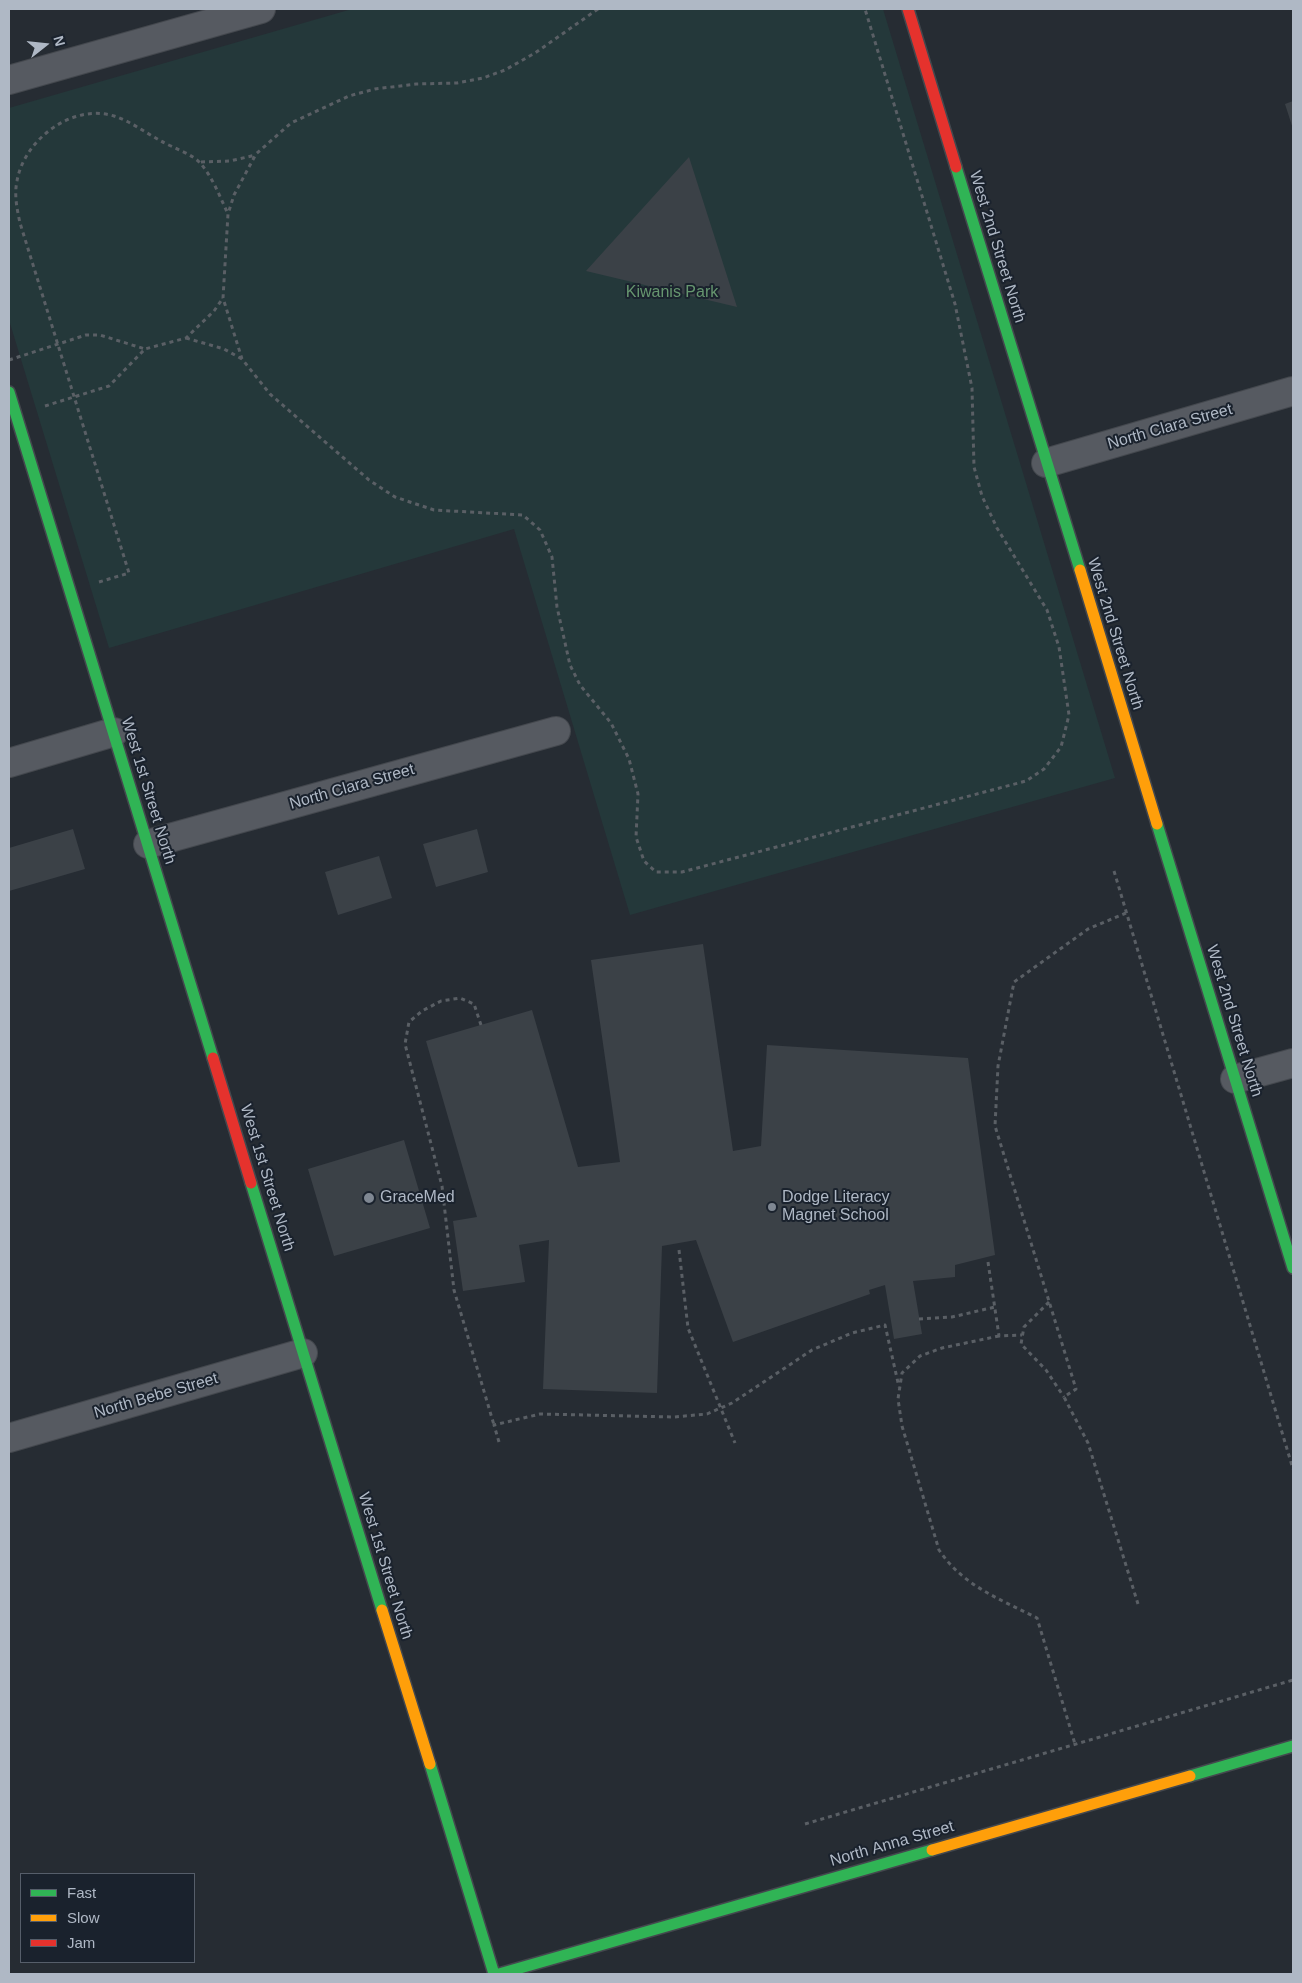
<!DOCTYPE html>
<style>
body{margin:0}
#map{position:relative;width:1302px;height:1983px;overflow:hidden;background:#262c33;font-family:Helvetica,sans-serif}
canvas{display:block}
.frame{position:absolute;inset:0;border:10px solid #afb8c5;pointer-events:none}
.legend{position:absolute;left:20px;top:1873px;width:175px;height:90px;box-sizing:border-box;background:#1a222d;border:1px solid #565e6a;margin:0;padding:6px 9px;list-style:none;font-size:15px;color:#afb8c5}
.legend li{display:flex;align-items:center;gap:10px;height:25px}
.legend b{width:25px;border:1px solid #565e6a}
.north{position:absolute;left:20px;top:20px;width:50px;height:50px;-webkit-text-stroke:4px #1a222d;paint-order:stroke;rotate:74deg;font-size:14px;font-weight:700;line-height:20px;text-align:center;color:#afb8c5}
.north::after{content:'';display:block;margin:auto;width:18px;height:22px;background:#afb8c5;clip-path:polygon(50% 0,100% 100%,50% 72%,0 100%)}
</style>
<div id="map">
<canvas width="1302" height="1983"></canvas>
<div class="frame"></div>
<ul class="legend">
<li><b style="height:6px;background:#30b455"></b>Fast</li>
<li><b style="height:6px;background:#ff9f0a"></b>Slow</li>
<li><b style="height:6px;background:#e5322d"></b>Jam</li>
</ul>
<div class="north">N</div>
</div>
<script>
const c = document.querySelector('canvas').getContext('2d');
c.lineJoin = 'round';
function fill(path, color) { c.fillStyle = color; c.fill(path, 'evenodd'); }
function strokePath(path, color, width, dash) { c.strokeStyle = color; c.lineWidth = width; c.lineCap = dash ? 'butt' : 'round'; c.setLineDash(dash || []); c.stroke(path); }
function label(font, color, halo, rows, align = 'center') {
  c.font = font + ' Helvetica,sans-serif'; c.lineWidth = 4; c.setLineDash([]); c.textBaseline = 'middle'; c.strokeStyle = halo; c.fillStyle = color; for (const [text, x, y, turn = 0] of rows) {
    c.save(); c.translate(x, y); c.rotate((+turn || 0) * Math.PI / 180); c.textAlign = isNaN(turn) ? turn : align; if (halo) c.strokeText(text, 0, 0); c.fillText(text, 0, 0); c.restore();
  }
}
const green = new Path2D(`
 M 352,9 L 883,9 L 1115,778 L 630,915 L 514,529 L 109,648 L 9,320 L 9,108 Z`);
const building = new Path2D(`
 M 1293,101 L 1293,129 L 1285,104 Z
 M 689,157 L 737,307 L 586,271 Z
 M 73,829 L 85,869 L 9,891 L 9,848 Z
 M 477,829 L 488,872 L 436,887 L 423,844 Z
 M 379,856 L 392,898 L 338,915 L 325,872 Z
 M 703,944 L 733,1151 L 761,1146 L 767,1045 L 968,1058 L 995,1255 L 955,1265 L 955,1277 L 913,1281 L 922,1334 L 894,1339 L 885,1285 L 869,1290 L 870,1294 L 733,1342 L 696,1240 L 662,1246 L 657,1393 L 543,1389 L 549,1240 L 519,1245 L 525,1282 L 463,1291 L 453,1221 L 477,1217 L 426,1041 L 532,1010 L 578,1167 L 620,1162 L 591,960 Z
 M 404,1140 L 430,1228 L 334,1256 L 308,1169 Z`);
const path = new Path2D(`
 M 598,9 L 535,53 L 505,70 L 483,78 L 457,83 L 416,84 L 375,89 L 349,96 L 291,123 L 256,154 L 234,195 L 228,214 L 223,298 L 242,359 L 270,394 L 369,480 L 395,497 L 434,510 L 523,515 L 540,530 L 552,557 L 557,607 L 570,665 L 580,685 L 611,723 L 629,759 L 638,794 L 636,837 L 644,861 L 656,872 L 682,872 L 1026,781 L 1044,769 L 1061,747 L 1069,715 L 1059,647 L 1047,610 L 997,528 L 982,496 L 974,467 L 972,388 L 955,304 L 865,9
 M 201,162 L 230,161 L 256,155
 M 186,338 L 224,349 L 242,359
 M 9,360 L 86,335 L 100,335 L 145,349
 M 45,406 L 109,386 L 145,349 L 186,338 L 214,311 L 223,298
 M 99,582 L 129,573 L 20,223 C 17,209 14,195 17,181 C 24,140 72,103 114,116 C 130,121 146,133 161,141 C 173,148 193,154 201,164 C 213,178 220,197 228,214
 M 1114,871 L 1293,1469
 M 1126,913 L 1088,929 L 1014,982 L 998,1066 L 995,1126 L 1076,1389 L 1064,1397 L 1088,1443 L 1138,1604
 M 481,1025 L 474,1004 L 460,998 L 441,1001 L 422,1011 L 409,1022 L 405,1044 L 442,1186 L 454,1290 L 494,1425
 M 679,1250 L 688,1328 L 735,1443
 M 988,1262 L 999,1336 L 1022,1335
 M 1049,1302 L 1024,1327 L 1021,1344 L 1046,1370 L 1064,1397
 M 919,1319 L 952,1317 L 995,1307
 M 999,1336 L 942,1348 L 920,1356 L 902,1373 L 898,1399 L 902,1426 L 939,1550 C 963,1586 1000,1599 1037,1618 L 1075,1744
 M 499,1442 L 494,1425 L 540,1414 L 674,1417 L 707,1414 L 732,1403 L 812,1350 L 852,1333 L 885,1325 L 899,1387
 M 805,1824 L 1293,1680`);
const street = new Path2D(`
 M 9,80 L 261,9
 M 1046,463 L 1293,391
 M 9,763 L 114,732
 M 148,844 L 556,731
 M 1235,1079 L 1293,1063
 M 9,1438 L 303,1353`);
const fast = new Path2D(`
 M 956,167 L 1080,570
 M 9,392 L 213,1058
 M 1157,824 L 1293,1268
 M 251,1183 L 382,1610
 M 430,1764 L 494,1974
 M 1190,1776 L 1293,1746
 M 499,1974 L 932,1850`);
const slow = new Path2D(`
 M 1080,570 L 1157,824
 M 382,1610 L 430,1764
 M 932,1850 L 1190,1776`);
const jam = new Path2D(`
 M 908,9 L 956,167
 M 213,1058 L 251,1183`);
const markers = [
 [369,1198,6,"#7f8792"],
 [772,1207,5,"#7f8792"]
];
const streetNames = [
 ["West 2nd Street North",997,247,73],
 ["North Clara Street",1170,427,-16],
 ["West 2nd Street North",1115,634,73],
 ["North Clara Street",352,787,-16],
 ["West 1st Street North",148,791,73],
 ["West 2nd Street North",1234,1021,73],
 ["West 1st Street North",267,1178,73],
 ["North Bebe Street",156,1396,-16],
 ["West 1st Street North",385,1566,73],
 ["North Anna Street",892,1844,-16]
];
const parkNames = [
 ["Kiwanis Park",672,293]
];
const poiNames = [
 ["GraceMed",380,1198],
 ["Dodge Literacy",782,1198],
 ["Magnet School",782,1216]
];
fill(green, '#24383a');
fill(building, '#3b4147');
strokePath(street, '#44484e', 30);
strokePath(fast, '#44484e', 14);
strokePath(slow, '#44484e', 14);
strokePath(jam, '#44484e', 14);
strokePath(path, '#5a5f65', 3, [4, 4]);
strokePath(street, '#565a61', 28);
strokePath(fast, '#30b455', 11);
strokePath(slow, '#ff9f0a', 11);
strokePath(jam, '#e5322d', 11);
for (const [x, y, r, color] of markers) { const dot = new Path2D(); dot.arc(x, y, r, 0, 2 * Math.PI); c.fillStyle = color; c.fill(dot); strokePath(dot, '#1a222d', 2); }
label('16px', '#afb8c5', '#1a222d', streetNames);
label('16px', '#66966f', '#1a222d', parkNames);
label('16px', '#afb8c5', '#1a222d', poiNames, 'left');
</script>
